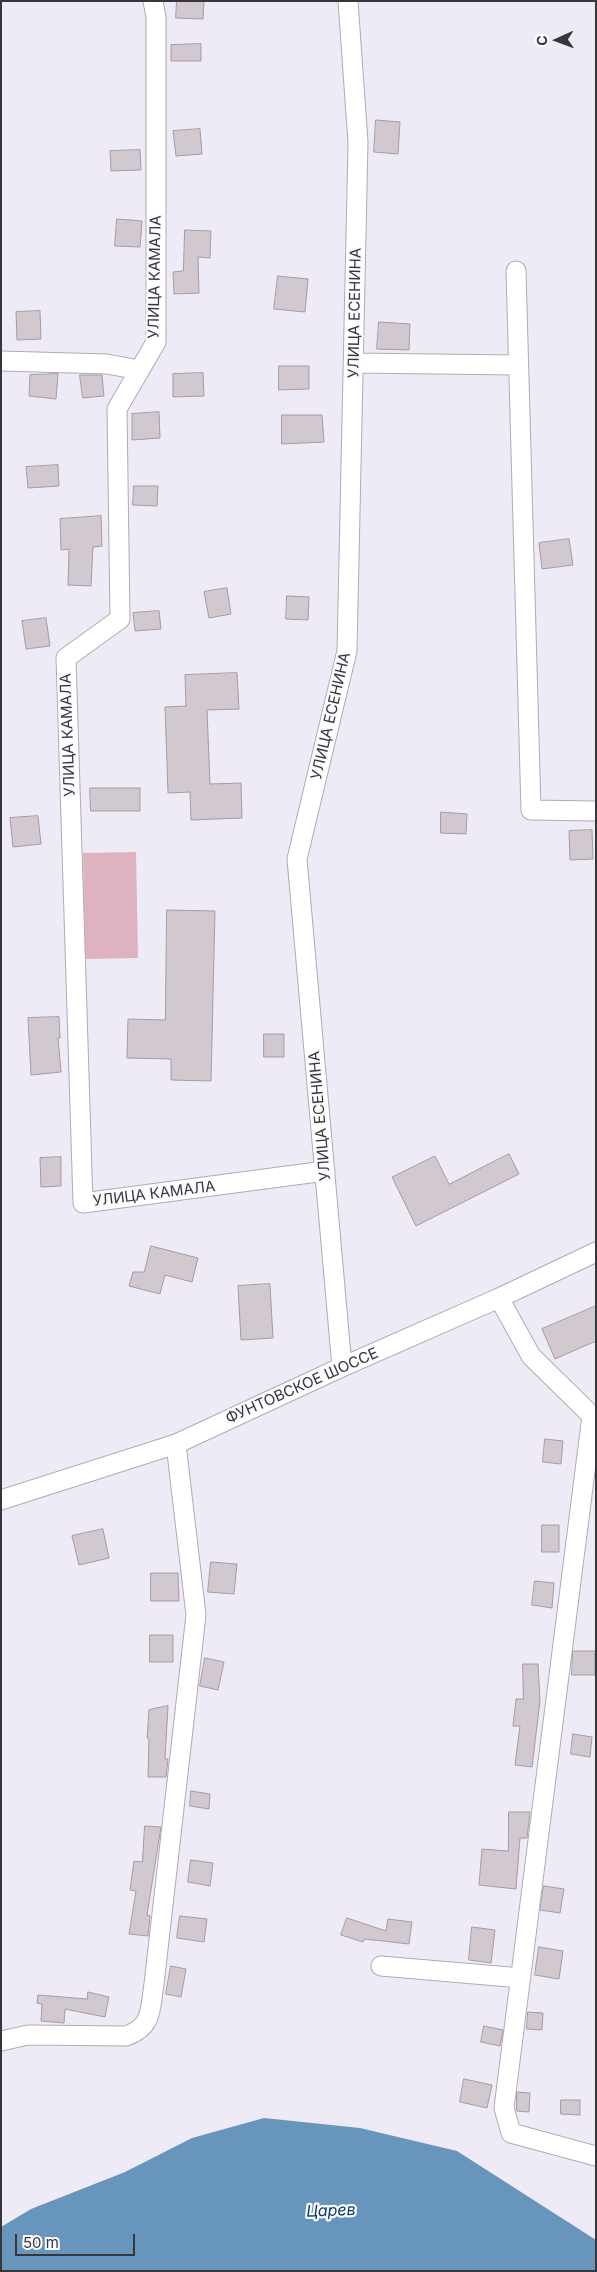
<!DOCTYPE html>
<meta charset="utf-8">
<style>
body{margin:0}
#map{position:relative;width:597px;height:2272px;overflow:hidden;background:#efebf6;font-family:Inter,sans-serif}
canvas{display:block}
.frame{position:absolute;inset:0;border:2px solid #37363a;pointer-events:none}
.north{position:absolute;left:532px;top:15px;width:50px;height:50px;-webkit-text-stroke:4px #fbfafe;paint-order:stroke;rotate:268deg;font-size:14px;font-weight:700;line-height:20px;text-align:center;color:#37363a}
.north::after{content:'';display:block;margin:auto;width:18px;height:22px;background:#37363a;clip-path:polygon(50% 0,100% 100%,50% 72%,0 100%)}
.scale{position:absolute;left:15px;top:2234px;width:120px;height:22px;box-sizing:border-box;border:2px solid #37363a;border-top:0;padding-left:6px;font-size:15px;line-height:18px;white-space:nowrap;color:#37363a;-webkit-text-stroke:4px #fbfafe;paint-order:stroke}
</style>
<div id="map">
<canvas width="597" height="2272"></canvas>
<div class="frame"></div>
<div class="north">С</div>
<div class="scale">50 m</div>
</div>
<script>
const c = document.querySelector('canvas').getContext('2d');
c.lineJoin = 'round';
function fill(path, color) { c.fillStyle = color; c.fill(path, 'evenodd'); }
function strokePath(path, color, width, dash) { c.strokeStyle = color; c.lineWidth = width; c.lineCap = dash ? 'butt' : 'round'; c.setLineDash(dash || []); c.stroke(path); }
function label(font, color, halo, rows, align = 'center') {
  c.font = font + ' Inter,sans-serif'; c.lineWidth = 4.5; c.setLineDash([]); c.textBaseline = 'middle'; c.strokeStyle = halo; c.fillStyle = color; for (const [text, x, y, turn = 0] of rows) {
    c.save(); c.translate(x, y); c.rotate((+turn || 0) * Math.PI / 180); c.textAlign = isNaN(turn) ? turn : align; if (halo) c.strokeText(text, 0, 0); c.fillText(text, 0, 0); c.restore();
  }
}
const green = new Path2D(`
 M 136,852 L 138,958 L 85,959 L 83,853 Z`);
const water = new Path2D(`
 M 264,2118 L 360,2128 L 457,2151 L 596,2240 L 596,2271 L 1,2271 L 1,2227 L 31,2209 L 125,2172 L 192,2138 Z`);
const building = new Path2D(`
 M 177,1 L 204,1 L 203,19 L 176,18 Z
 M 201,44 L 201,61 L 171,61 L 171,45 Z
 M 376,120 L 400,122 L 398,154 L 374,152 Z
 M 200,129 L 202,154 L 176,156 L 173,131 Z
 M 140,150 L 141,170 L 111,171 L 110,151 Z
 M 117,219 L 142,221 L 140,247 L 115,246 Z
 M 185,230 L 211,231 L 210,258 L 198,257 L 199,293 L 174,294 L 173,272 L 183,271 Z
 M 278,276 L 308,279 L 305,312 L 274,309 Z
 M 40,311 L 41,339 L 17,340 L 16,312 Z
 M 379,322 L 410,324 L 409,350 L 377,349 Z
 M 279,366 L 309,366 L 309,389 L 279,390 Z
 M 203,373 L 204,396 L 173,397 L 173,374 Z
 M 58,374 L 56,399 L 29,396 L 30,375 Z
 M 80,375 L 102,375 L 104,396 L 83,398 Z
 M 159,412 L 160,438 L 132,440 L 132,414 Z
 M 282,415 L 322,415 L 324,442 L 282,444 Z
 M 58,465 L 59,486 L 28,488 L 26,467 Z
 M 134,486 L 158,486 L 157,506 L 133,505 Z
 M 101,516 L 102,546 L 93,547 L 91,586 L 68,585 L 69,549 L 61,550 L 60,519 Z
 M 569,539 L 573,565 L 542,569 L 539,543 Z
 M 227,588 L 231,614 L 209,618 L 204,592 Z
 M 287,596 L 309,597 L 308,620 L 286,619 Z
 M 159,611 L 161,629 L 135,631 L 133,613 Z
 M 46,618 L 50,646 L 26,649 L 22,621 Z
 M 237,673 L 239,709 L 207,710 L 210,784 L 241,783 L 242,818 L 191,820 L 190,792 L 168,793 L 165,707 L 186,706 L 185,675 Z
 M 90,788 L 140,788 L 140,811 L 91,811 Z
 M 441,812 L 467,814 L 466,834 L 441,833 Z
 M 38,816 L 41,844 L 13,847 L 10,818 Z
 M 592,830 L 593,859 L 570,860 L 569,831 Z
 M 167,910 L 215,911 L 211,1081 L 171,1080 L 171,1059 L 127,1058 L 128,1019 L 165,1020 Z
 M 59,1017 L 60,1038 L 58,1038 L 61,1072 L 31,1075 L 28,1018 Z
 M 264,1034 L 284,1034 L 284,1057 L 264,1057 Z
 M 509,1154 L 519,1174 L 416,1226 L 392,1177 L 435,1156 L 449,1184 Z
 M 61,1157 L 61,1186 L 41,1187 L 40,1158 Z
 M 151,1246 L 198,1258 L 192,1282 L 165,1275 L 160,1294 L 129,1286 L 133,1272 L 144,1272 Z
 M 270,1284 L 273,1338 L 241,1340 L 238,1286 Z
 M 596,1306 L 596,1341 L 555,1359 L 542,1329 Z
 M 545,1439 L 563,1441 L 561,1464 L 543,1462 Z
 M 542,1525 L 559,1525 L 559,1552 L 542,1552 Z
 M 103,1529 L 109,1558 L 79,1565 L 72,1536 Z
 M 211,1562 L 237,1564 L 234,1594 L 208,1592 Z
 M 151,1573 L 178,1573 L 179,1601 L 151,1601 Z
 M 535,1581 L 554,1583 L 552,1608 L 532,1605 Z
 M 150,1635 L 173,1635 L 173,1662 L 150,1662 Z
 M 573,1651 L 595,1651 L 595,1675 L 572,1675 Z
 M 205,1658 L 224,1662 L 218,1690 L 200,1686 Z
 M 523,1664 L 538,1664 L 540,1701 L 532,1767 L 515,1765 L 520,1726 L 513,1726 L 516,1699 L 523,1699 Z
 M 168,1706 L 165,1759 L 168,1759 L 166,1777 L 148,1777 L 149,1739 L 147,1738 L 149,1710 Z
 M 573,1734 L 592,1737 L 590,1757 L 571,1754 Z
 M 191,1791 L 210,1794 L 209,1809 L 190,1806 Z
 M 509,1812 L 530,1812 L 527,1838 L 520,1838 L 516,1889 L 479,1885 L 482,1849 L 508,1851 Z
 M 145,1826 L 161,1827 L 147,1915 L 150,1916 L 148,1936 L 129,1934 L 136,1891 L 130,1890 L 134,1861 L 142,1862 Z
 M 191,1860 L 213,1863 L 210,1886 L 188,1882 Z
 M 544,1886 L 564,1889 L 560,1913 L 540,1910 Z
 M 180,1916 L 207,1919 L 204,1942 L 177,1938 Z
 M 347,1918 L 386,1931 L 388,1919 L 412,1922 L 409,1944 L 365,1939 L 363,1942 L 341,1935 Z
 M 472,1927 L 495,1930 L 491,1963 L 469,1960 Z
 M 539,1947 L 563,1951 L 559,1979 L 535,1975 Z
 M 171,1966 L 186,1969 L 181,1997 L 166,1994 Z
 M 88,1992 L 109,1997 L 105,2017 L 65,2009 L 64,2023 L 41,2021 L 42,2004 L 37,2003 L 38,1995 L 87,1999 Z
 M 528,2012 L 543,2013 L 542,2030 L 527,2029 Z
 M 484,2026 L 503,2030 L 500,2046 L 481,2042 Z
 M 464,2079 L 492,2085 L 487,2108 L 460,2102 Z
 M 517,2092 L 530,2093 L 529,2112 L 517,2111 Z
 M 561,2100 L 580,2100 L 580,2115 L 561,2114 Z`);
const minor = new Path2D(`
 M 153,1 L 156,17 L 156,342 L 117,409 L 120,619 L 66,658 L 83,1203 L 325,1171
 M 516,271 L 531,810 L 595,811
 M 1,361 L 107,364 L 139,370
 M 353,363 L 518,365
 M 499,1298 L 531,1356 L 592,1416 L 504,2108 L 511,2133 L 596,2156
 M 342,1367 L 297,859 L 347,651 L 358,142 L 348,1
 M 1,1500 L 176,1444 L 342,1367 L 499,1298 L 596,1252
 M 381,1966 L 521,1978
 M 1,2041 L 28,2035 L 126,2036 C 153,2027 150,2009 154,1984 L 196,1615 L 176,1444`);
const streetNames = [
 ["УЛИЦА КАМАЛА",155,277,-89],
 ["УЛИЦА ЕСЕНИНА",355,313,-89],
 ["УЛИЦА ЕСЕНИНА",331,716,-77],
 ["УЛИЦА КАМАЛА",68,735,-92],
 ["УЛИЦА ЕСЕНИНА",320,1116,-95],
 ["УЛИЦА КАМАЛА",154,1194,-7],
 ["ФУНТОВСКОЕ ШОССЕ",302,1386,-24]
];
const waterNames = [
 ["Царев",331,2211,-2]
];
fill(green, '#deb2be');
fill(water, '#6895bc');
fill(building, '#d1c8d0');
strokePath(building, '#a49ba3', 1);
strokePath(minor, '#afabb6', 21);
strokePath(minor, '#fff', 19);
label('15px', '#37363a', '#fbfafe', streetNames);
label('italic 16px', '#073f65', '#fbfafe', waterNames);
</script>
